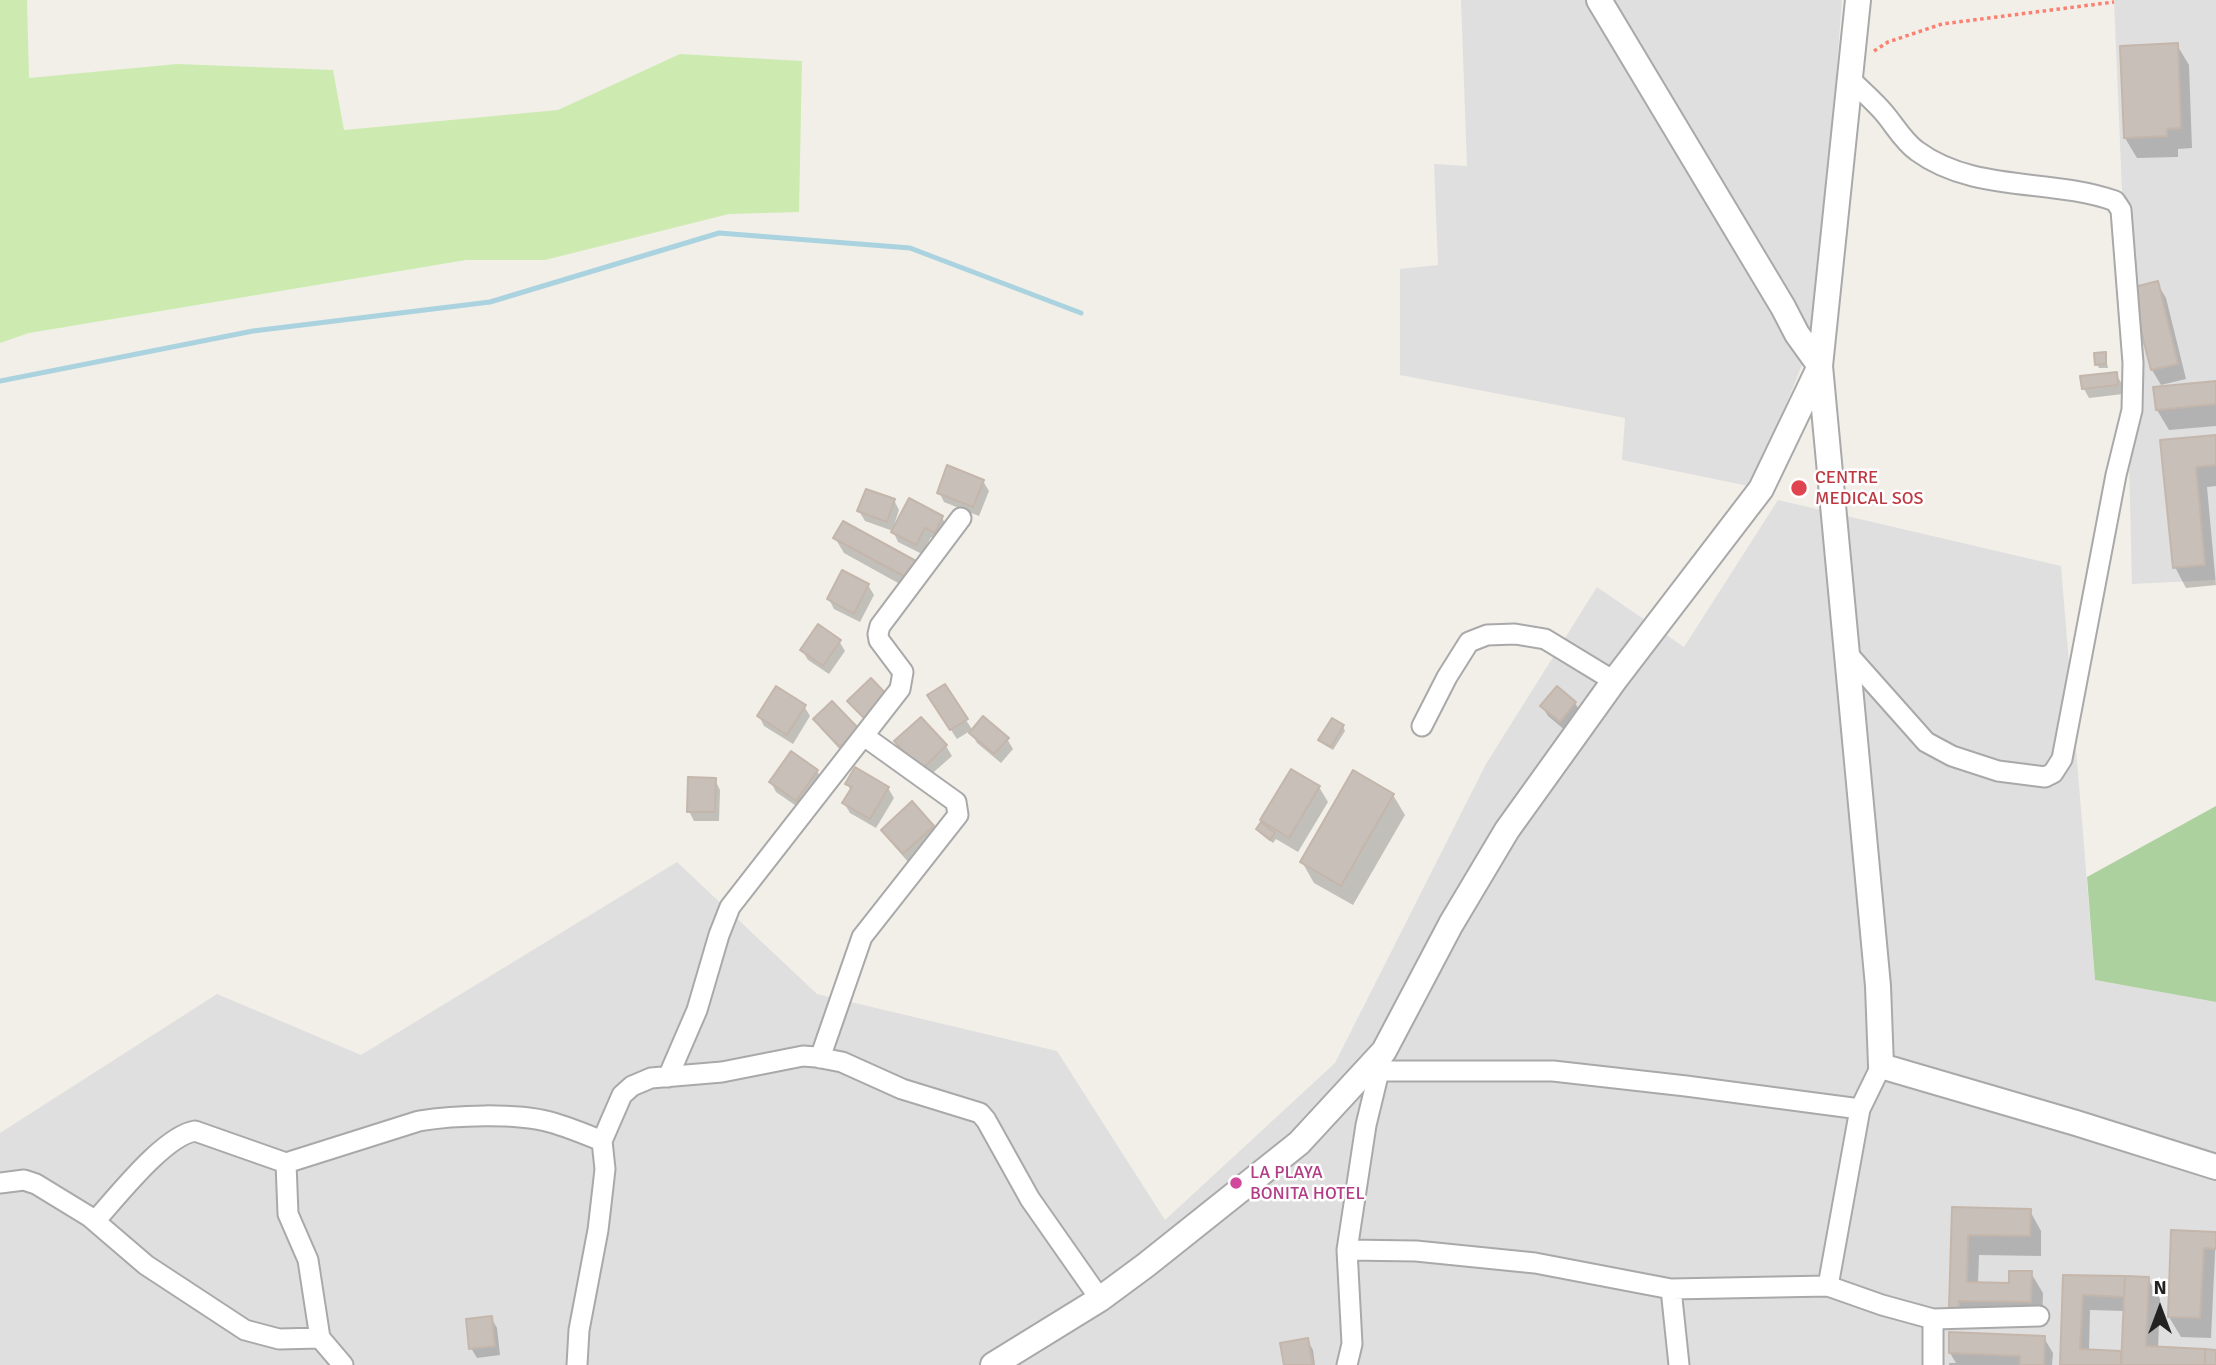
<!DOCTYPE html>
<style>
body{margin:0}
#map{position:relative;width:2216px;height:1365px;overflow:hidden;background:#f2efe9;font-family:Signika,sans-serif}
canvas{display:block}
.north{position:absolute;left:2125px;top:1274px;width:70px;height:70px;-webkit-text-stroke:5px #fff;paint-order:stroke;rotate:0deg;font-size:19px;font-weight:700;line-height:28px;text-align:center;color:#222}
.north::after{content:'';display:block;margin:auto;width:24px;height:32px;background:#222;clip-path:polygon(50% 0,100% 100%,50% 72%,0 100%)}
</style>
<div id="map">
<canvas width="2216" height="1365"></canvas>
<div class="north">N</div>
</div>
<script>
const c = document.querySelector('canvas').getContext('2d');
c.lineJoin = 'round';
function fill(path, color) { c.fillStyle = color; c.fill(path, 'evenodd'); }
function strokePath(path, color, width, dash) { c.strokeStyle = color; c.lineWidth = width; c.lineCap = dash ? 'butt' : 'round'; c.setLineDash(dash || []); c.stroke(path); }
function label(font, color, halo, rows, align = 'center') {
  c.font = font + ' Signika,sans-serif'; c.lineWidth = 5; c.setLineDash([]); c.textBaseline = 'middle'; c.strokeStyle = halo; c.fillStyle = color; for (const [text, x, y, turn = 0] of rows) {
    c.save(); c.translate(x, y); c.rotate((+turn || 0) * Math.PI / 180); c.textAlign = isNaN(turn) ? turn : align; if (halo) c.strokeText(text, 0, 0); c.fillText(text, 0, 0); c.restore();
  }
}
const residential = new Path2D(`
 M 1461,0 L 1842,0 L 1817,327 L 1753,487 L 1622,460 L 1625,418 L 1400,375 L 1400,269 L 1438,265 L 1434,164 L 1467,166 Z
 M 2114,0 L 2216,0 L 2216,580 L 2132,584 L 2123,215 Z
 M 1778,500 L 2061,566 L 2095,980 L 2216,1002 L 2216,1365 L 0,1365 L 0,1133 L 217,994 L 361,1055 L 677,862 L 817,994 L 1057,1051 L 1165,1220 L 1335,1063 L 1486,764 L 1597,587 L 1684,647 Z`);
const grass = new Path2D(`
 M 0,0 L 27,0 L 29,78 L 177,64 L 333,70 L 344,130 L 558,110 L 680,54 L 802,61 L 799,212 L 729,214 L 545,260 L 466,260 L 29,333 L 0,343 Z`);
const forest = new Path2D(`
 M 2216,806 L 2216,1002 L 2095,980 L 2087,877 Z`);
const shadow = new Path2D(`
 M 2177,45 L 2189,65 L 2192,148 L 2178,149 L 2178,157 L 2137,158 L 2125,138 Z
 M 2157,283 L 2166,298 L 2186,379 L 2161,385 L 2152,370 L 2132,289 Z
 M 2105,354 L 2108,368 L 2099,368 L 2097,364 Z
 M 2116,374 L 2122,384 L 2123,394 L 2089,398 L 2084,389 Z
 M 2216,382 L 2216,426 L 2169,430 L 2157,410 Z
 M 2216,437 L 2216,486 L 2207,487 L 2216,585 L 2186,588 L 2175,567 L 2162,442 Z
 M 983,481 L 989,491 L 979,516 L 944,502 L 939,492 Z
 M 894,500 L 899,510 L 894,525 L 896,526 L 942,518 L 948,527 L 941,542 L 931,537 L 922,554 L 898,542 L 893,531 L 865,521 L 859,511 Z
 M 835,538 L 915,563 L 924,578 L 916,593 L 844,553 Z
 M 868,585 L 874,595 L 860,622 L 834,609 L 829,599 Z
 M 839,641 L 845,651 L 829,674 L 808,660 L 802,650 Z
 M 1575,703 L 1581,713 L 1566,731 L 1548,716 L 1542,706 Z
 M 804,706 L 810,716 L 793,744 L 764,726 L 759,716 Z
 M 935,706 L 966,720 L 973,731 L 1007,739 L 1013,749 L 1001,763 L 977,743 L 970,731 L 957,739 Z
 M 815,719 L 857,730 L 846,756 L 821,729 Z
 M 921,720 L 946,746 L 952,756 L 927,778 L 902,751 L 897,742 Z
 M 1343,726 L 1345,731 L 1333,750 L 1323,744 L 1321,740 Z
 M 817,771 L 823,781 L 802,810 L 776,792 L 771,782 Z
 M 715,780 L 720,790 L 719,821 L 694,821 L 689,811 Z
 M 847,784 L 888,788 L 894,798 L 876,828 L 850,813 L 844,803 L 851,791 Z
 M 1319,787 L 1328,802 L 1298,852 L 1276,839 L 1273,843 L 1260,833 L 1258,829 L 1267,830 L 1262,820 Z
 M 1393,795 L 1405,815 L 1353,905 L 1314,883 L 1302,862 Z
 M 933,827 L 938,836 L 909,863 L 889,840 L 883,830 Z
 M 1953,1209 L 2030,1211 L 2041,1231 L 2041,1256 L 1979,1255 L 1978,1284 L 2011,1285 L 2031,1273 L 2043,1293 L 2042,1322 L 1970,1321 L 1970,1329 L 1963,1328 L 1951,1308 Z
 M 2173,1232 L 2216,1233 L 2211,1338 L 2181,1337 L 2169,1317 Z
 M 2065,1276 L 2148,1279 L 2160,1299 L 2158,1349 L 2216,1352 L 2216,1365 L 2061,1365 ZM 2090,1310 L 2125,1311 L 2123,1357 L 2120,1352 L 2089,1351 Z
 M 491,1318 L 497,1328 L 500,1355 L 477,1358 L 471,1348 Z
 M 2044,1338 L 2053,1353 L 2052,1365 L 1949,1365 L 1949,1363 L 1956,1363 L 1950,1353 Z
 M 1307,1340 L 1313,1350 L 1315,1365 L 1286,1365 Z`);
const stream = new Path2D(`
 M 0,381 L 253,331 L 490,302 L 719,233 L 910,248 L 1081,313`);
const building = new Path2D(`
 M 2178,43 L 2181,128 L 2167,129 L 2167,136 L 2124,138 L 2120,46 Z
 M 2158,281 L 2178,364 L 2151,370 L 2130,288 Z
 M 2106,352 L 2106,364 L 2095,365 L 2094,353 Z
 M 2117,372 L 2118,385 L 2082,389 L 2080,376 Z
 M 2216,381 L 2216,404 L 2156,410 L 2153,387 Z
 M 2216,435 L 2216,465 L 2196,467 L 2205,565 L 2173,568 L 2160,440 Z
 M 947,465 L 984,480 L 973,507 L 937,493 Z
 M 866,489 L 895,499 L 887,522 L 857,511 Z
 M 909,498 L 943,516 L 935,533 L 925,528 L 916,545 L 891,532 Z
 M 843,521 L 916,561 L 907,578 L 833,538 Z
 M 842,570 L 869,584 L 854,614 L 827,599 Z
 M 818,624 L 841,640 L 823,666 L 800,650 Z
 M 871,678 L 890,698 L 866,720 L 847,701 Z
 M 945,684 L 968,719 L 950,730 L 927,695 Z
 M 776,686 L 806,705 L 787,735 L 757,716 Z
 M 1557,686 L 1576,702 L 1560,722 L 1540,706 Z
 M 832,701 L 859,729 L 840,747 L 813,719 Z
 M 983,716 L 1009,738 L 994,754 L 969,733 Z
 M 921,717 L 947,745 L 921,770 L 894,741 Z
 M 1332,718 L 1344,725 L 1331,747 L 1318,740 Z
 M 791,751 L 818,770 L 796,801 L 769,782 Z
 M 855,767 L 889,787 L 870,819 L 842,803 L 852,787 L 845,784 Z
 M 1291,769 L 1320,786 L 1289,838 L 1260,820 Z
 M 1353,770 L 1394,794 L 1341,886 L 1300,862 Z
 M 688,777 L 716,778 L 715,812 L 687,812 Z
 M 912,801 L 934,826 L 903,854 L 881,830 Z
 M 1261,822 L 1275,833 L 1270,840 L 1256,829 Z
 M 1952,1207 L 2031,1209 L 2030,1236 L 1968,1235 L 1967,1282 L 2009,1283 L 2009,1271 L 2032,1271 L 2031,1302 L 1959,1301 L 1959,1309 L 1949,1308 Z
 M 2171,1230 L 2216,1232 L 2216,1249 L 2204,1248 L 2200,1318 L 2168,1317 Z
 M 2063,1275 L 2125,1276 L 2124,1297 L 2083,1295 L 2080,1349 L 2121,1351 L 2121,1365 L 2060,1365 Z
 M 2125,1276 L 2149,1277 L 2146,1346 L 2205,1349 L 2205,1365 L 2121,1365 Z
 M 492,1316 L 495,1346 L 469,1349 L 466,1319 Z
 M 1949,1332 L 2045,1336 L 2044,1365 L 2020,1365 L 2020,1356 L 1949,1353 Z
 M 1308,1338 L 1313,1365 L 1284,1365 L 1280,1343 Z
 M 2205,1349 L 2216,1350 L 2216,1365 L 2205,1365 Z`);
const path = new Path2D(`
 M 1874,51 L 1888,42 L 1942,24 L 2114,2`);
const minor = new Path2D(`
 M 1846,652 L 1926,742 L 1952,756 L 1998,771 L 2045,777 L 2053,773 L 2062,759 L 2116,475 L 2132,410 L 2133,363 L 2121,210 L 2115,201 C 2051,178 1974,193 1917,151 C 1904,142 1895,126 1885,114 C 1875,102 1862,91 1851,80
 M 1422,726 L 1447,677 L 1469,642 L 1487,635 L 1515,634 L 1545,639 L 1614,681
 M 820,1058 L 862,937 L 958,815 L 956,802 L 864,736
 M 1379,1071 L 1553,1071 L 1686,1086 L 1860,1109
 M 668,1077 L 697,1010 L 719,935 L 730,907 L 900,689 L 903,672 L 879,640 L 878,634 L 880,626 L 961,518
 M 0,1183 L 24,1180 L 36,1184 L 90,1217 L 146,1265 L 245,1330 L 279,1339 L 320,1338
 M 95,1221 C 117,1197 164,1136 195,1131 L 286,1163
 M 1347,1250 L 1416,1251 L 1535,1263 L 1671,1289 L 1828,1286 L 1860,1109 L 1881,1066
 M 1828,1286 L 1882,1305 L 1933,1319 L 1933,1365
 M 1671,1289 L 1679,1365
 M 1933,1319 L 2039,1316
 M 343,1365 L 320,1338 L 308,1260 L 288,1214 L 286,1163 L 419,1121 C 455,1115 515,1113 550,1122 C 568,1127 585,1134 602,1141
 M 577,1365 L 579,1330 L 598,1230 L 603,1187 L 605,1169 L 602,1141 L 622,1095 L 632,1086 L 651,1078 L 722,1072 L 803,1056 L 816,1057 L 842,1062 L 902,1089 L 980,1113 L 986,1120 L 1030,1199 L 1100,1299
 M 1347,1365 L 1352,1344 L 1347,1250 L 1366,1125 L 1382,1059`);
const tertiary = new Path2D(`
 M 1858,0 L 1820,366 L 1878,986 L 1881,1066 L 2076,1123 L 2216,1167
 M 993,1365 L 1100,1299 L 1146,1265 L 1299,1143 L 1384,1051 L 1451,924 L 1507,830 L 1614,681 L 1761,489 L 1820,366 L 1797,334 L 1783,307 L 1599,0`);
const markers = [
 [1799,488,9,"#e0444e"],
 [1236,1183,7,"#d1479c"]
];
const healthNames = [
 ["CENTRE",1815,478],
 ["MEDICAL SOS",1815,499]
];
const hotelNames = [
 ["LA PLAYA",1250,1173],
 ["BONITA HOTEL",1250,1194]
];
fill(residential, '#e0dfdf');
fill(grass, '#cdebb0');
fill(forest, '#add19e');
fill(shadow, '#0003');
strokePath(stream, '#aad3df', 5);
fill(building, '#c7bfb8');
strokePath(building, '#c4b6ab', 2);
strokePath(minor, '#a9a9a9', 23);
strokePath(tertiary, '#a9a9a9', 28);
strokePath(path, '#fa8072', 3.5, [3.5, 3.5]);
strokePath(minor, '#fff', 19);
strokePath(tertiary, '#fff', 24);
for (const [x, y, r, color] of markers) { const dot = new Path2D(); dot.arc(x, y, r, 0, 2 * Math.PI); c.fillStyle = color; c.fill(dot); strokePath(dot, '#fff', 2.5); }
label('18px', '#be3a42', '#fff', healthNames, 'left');
label('18px', '#b23c85', '#fff', hotelNames, 'left');
</script>
